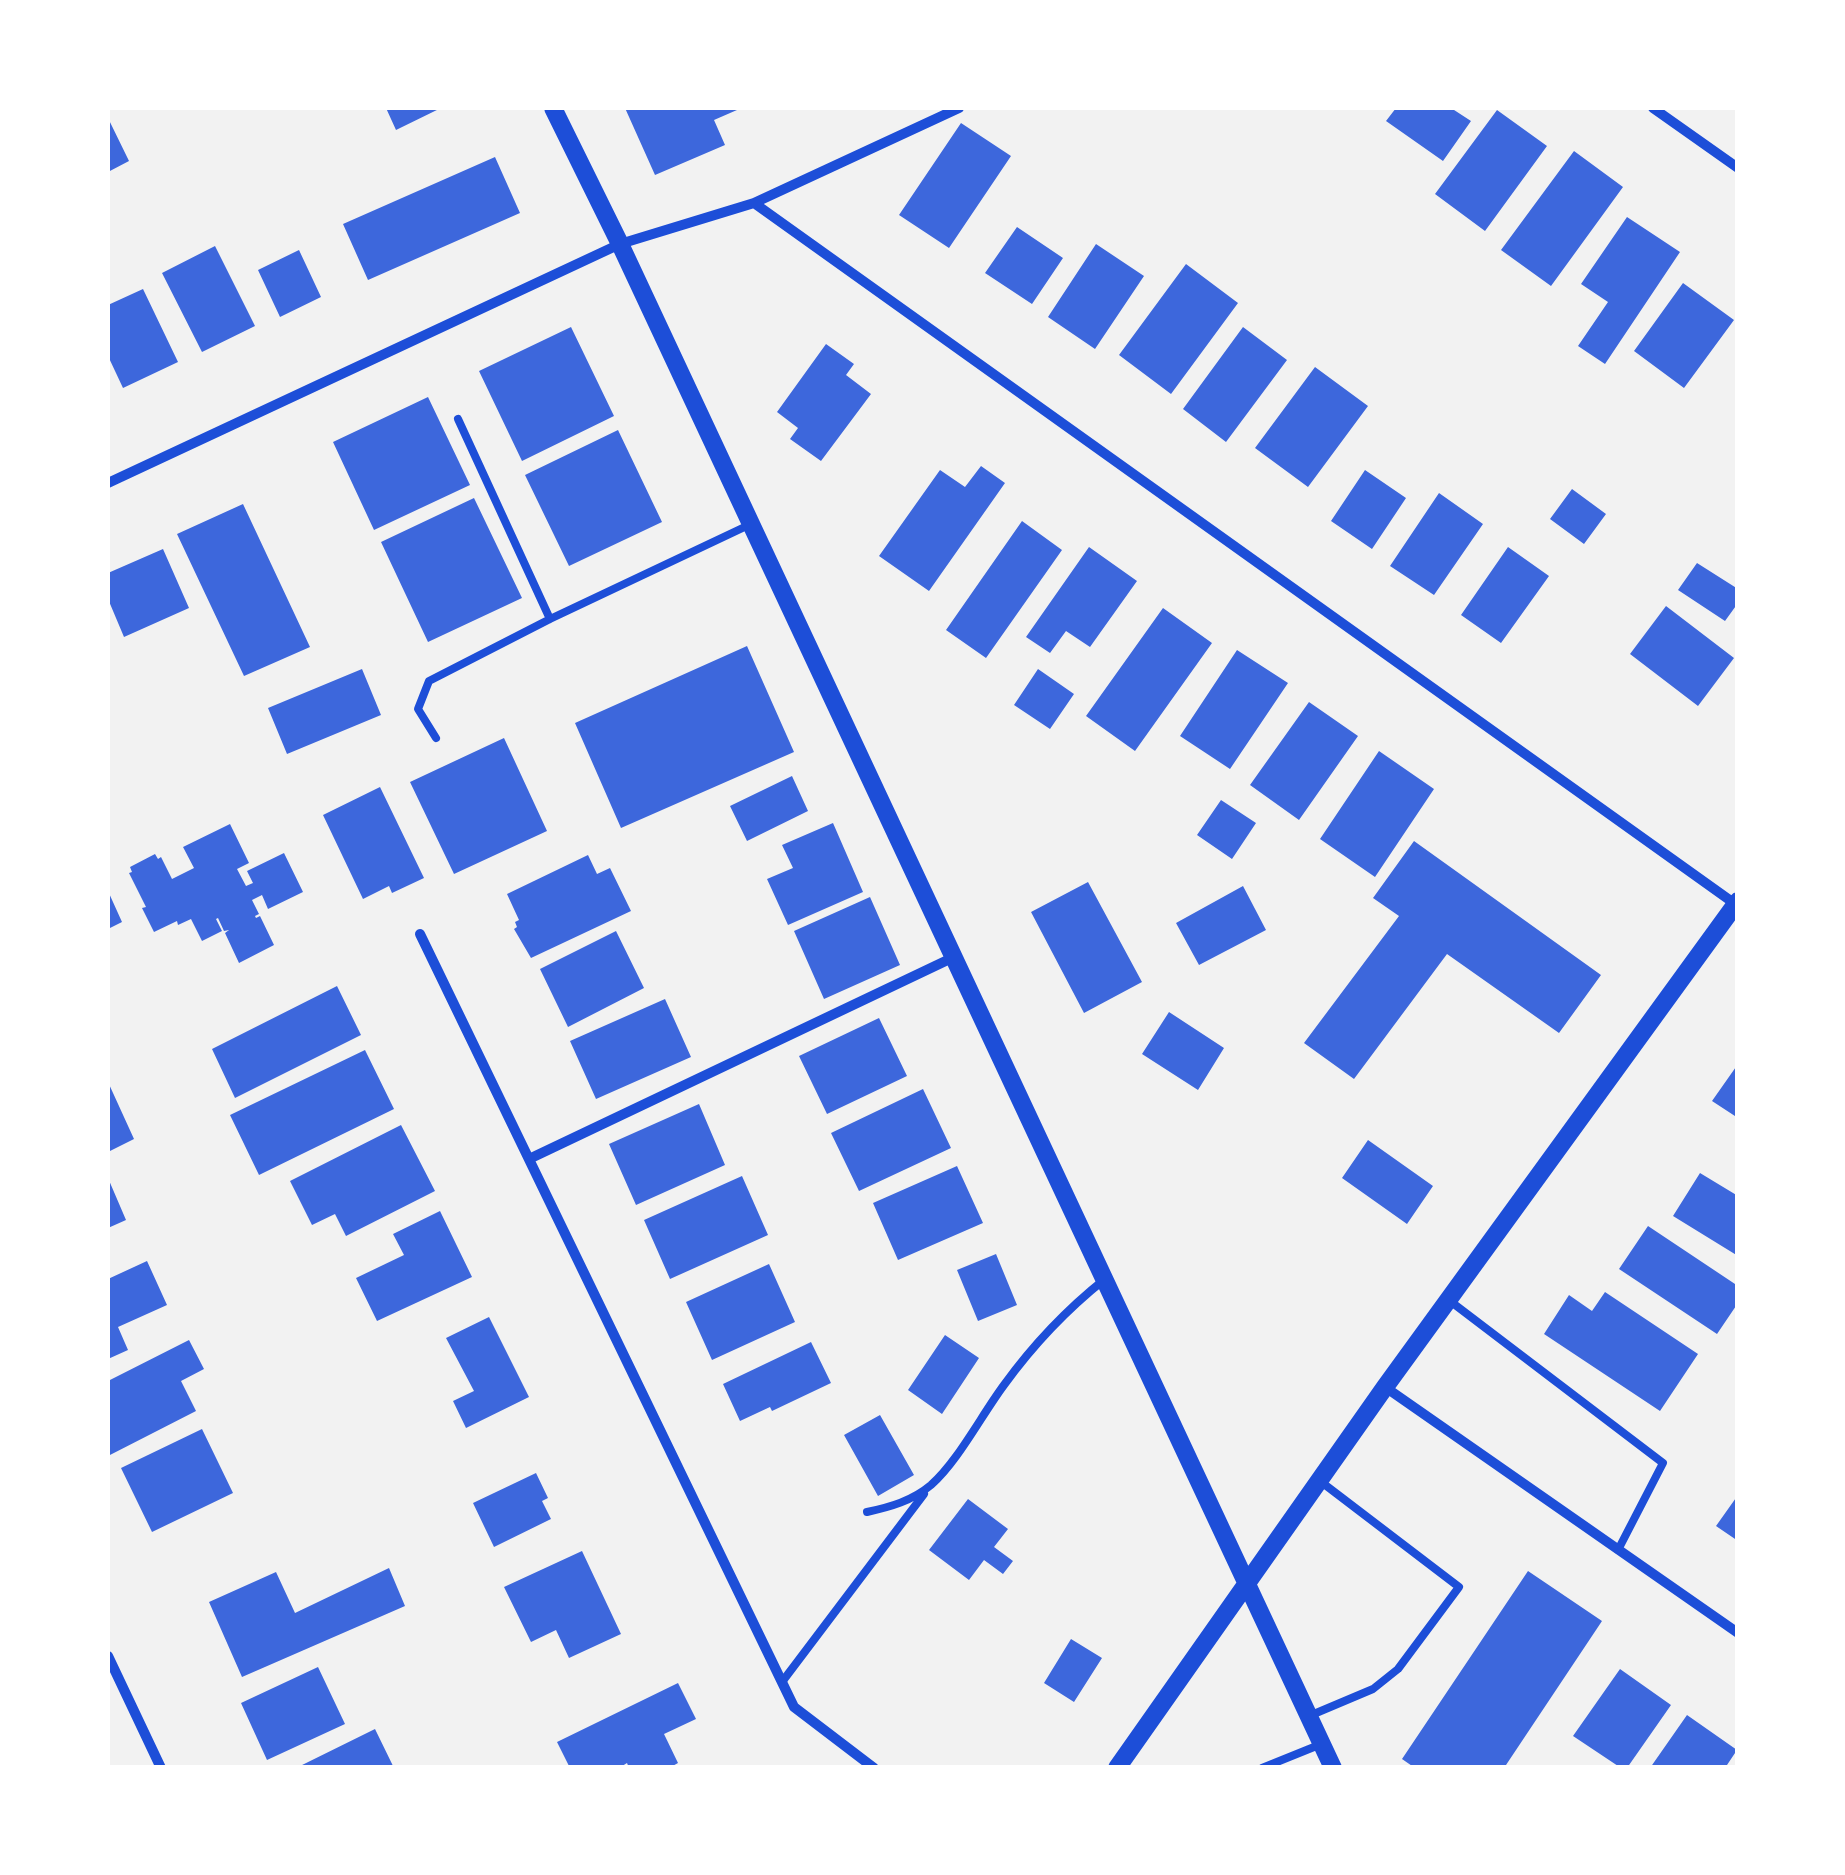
<!DOCTYPE html>
<style>
body{margin:0}
#map{position:relative;width:1845px;height:1875px;overflow:hidden;background:#f2f2f2;font-family:Karla,sans-serif}
canvas{display:block}
.frame{position:absolute;inset:0;border:110px solid #fff;pointer-events:none}
</style>
<div id="map">
<canvas width="1845" height="1875"></canvas>
<div class="frame"></div>
</div>
<script>
const c = document.querySelector('canvas').getContext('2d');
c.lineJoin = 'round';
function fill(path, color) { c.fillStyle = color; c.fill(path, 'evenodd'); }
function strokePath(path, color, width, dash) { c.strokeStyle = color; c.lineWidth = width; c.lineCap = dash ? 'butt' : 'round'; c.setLineDash(dash || []); c.stroke(path); }
const building = new Path2D(`
 M 386,108 L 441,108 L 396,130 Z
 M 625,108 L 736,108 L 737,110 L 714,120 L 725,145 L 655,175 Z
 M 1396,108 L 1451,108 L 1471,121 L 1443,161 L 1386,121 Z
 M 1497,110 L 1547,146 L 1485,231 L 1435,194 Z
 M 108,118 L 129,161 L 108,172 Z
 M 961,123 L 1011,156 L 949,248 L 899,215 Z
 M 1574,151 L 1623,187 L 1551,286 L 1501,250 Z
 M 495,157 L 520,213 L 368,280 L 343,224 Z
 M 1627,217 L 1680,252 L 1605,364 L 1578,346 L 1608,302 L 1581,284 Z
 M 1017,227 L 1063,258 L 1032,304 L 985,273 Z
 M 1096,244 L 1144,276 L 1095,349 L 1048,317 Z
 M 215,246 L 255,326 L 202,352 L 162,273 Z
 M 299,250 L 321,297 L 280,317 L 258,270 Z
 M 1186,264 L 1238,303 L 1171,394 L 1119,355 Z
 M 1683,283 L 1734,320 L 1684,388 L 1634,351 Z
 M 143,289 L 178,362 L 123,388 L 108,356 L 108,305 Z
 M 571,327 L 614,416 L 522,461 L 479,371 Z
 M 1243,327 L 1287,360 L 1226,442 L 1183,409 Z
 M 826,344 L 854,364 L 846,375 L 871,394 L 821,461 L 790,439 L 798,428 L 777,412 Z
 M 1315,367 L 1368,406 L 1308,487 L 1255,448 Z
 M 428,397 L 470,485 L 374,530 L 333,442 Z
 M 618,430 L 662,522 L 569,566 L 525,475 Z
 M 981,466 L 1005,483 L 929,591 L 879,556 L 940,470 L 965,487 Z
 M 1365,470 L 1406,498 L 1372,549 L 1331,521 Z
 M 1572,489 L 1606,514 L 1584,544 L 1550,519 Z
 M 1439,493 L 1483,524 L 1434,595 L 1390,566 Z
 M 474,498 L 522,598 L 428,642 L 381,542 Z
 M 243,504 L 310,647 L 244,676 L 177,534 Z
 M 1022,521 L 1062,550 L 986,658 L 946,630 Z
 M 1089,547 L 1137,581 L 1090,647 L 1066,631 L 1050,653 L 1026,637 Z
 M 1508,547 L 1549,576 L 1501,643 L 1461,615 Z
 M 163,549 L 189,608 L 124,637 L 108,599 L 108,573 Z
 M 1697,563 L 1738,589 L 1738,603 L 1725,621 L 1678,590 Z
 M 1666,606 L 1734,658 L 1698,706 L 1630,654 Z
 M 1163,608 L 1212,643 L 1135,751 L 1086,716 Z
 M 747,646 L 794,752 L 621,828 L 575,723 Z
 M 1237,650 L 1288,683 L 1230,769 L 1180,736 Z
 M 362,669 L 381,715 L 287,754 L 268,708 Z
 M 1038,669 L 1074,694 L 1050,729 L 1014,705 Z
 M 1309,702 L 1358,736 L 1299,820 L 1250,785 Z
 M 504,738 L 547,831 L 454,874 L 410,782 Z
 M 1379,751 L 1434,789 L 1375,877 L 1320,839 Z
 M 792,776 L 808,811 L 747,841 L 730,806 Z
 M 380,787 L 424,878 L 392,893 L 389,886 L 363,899 L 323,815 Z
 M 1221,800 L 1256,823 L 1232,859 L 1197,835 Z
 M 833,823 L 863,892 L 788,925 L 767,879 L 793,868 L 782,845 Z
 M 230,824 L 249,863 L 237,869 L 246,886 L 253,883 L 247,871 L 284,853 L 303,892 L 268,909 L 262,895 L 252,900 L 259,914 L 255,916 L 256,918 L 260,916 L 274,945 L 239,963 L 225,933 L 229,930 L 224,931 L 218,918 L 216,919 L 222,931 L 202,941 L 191,919 L 178,925 L 177,921 L 154,932 L 142,908 L 146,907 L 129,873 L 132,872 L 130,867 L 155,854 L 158,859 L 161,857 L 172,879 L 194,868 L 183,847 Z
 M 1414,841 L 1601,975 L 1559,1033 L 1447,954 L 1354,1079 L 1304,1043 L 1399,916 L 1373,898 Z
 M 588,855 L 597,874 L 610,868 L 631,911 L 531,958 L 514,929 L 517,927 L 515,922 L 519,920 L 507,894 Z
 M 1088,882 L 1142,982 L 1084,1013 L 1031,912 Z
 M 1243,886 L 1266,930 L 1199,965 L 1176,923 Z
 M 108,891 L 122,922 L 108,929 Z
 M 870,897 L 900,965 L 824,999 L 794,931 Z
 M 616,931 L 644,988 L 568,1027 L 540,969 Z
 M 337,986 L 361,1035 L 235,1098 L 212,1049 Z
 M 665,999 L 691,1057 L 596,1099 L 570,1041 Z
 M 1169,1012 L 1224,1048 L 1198,1090 L 1142,1054 Z
 M 879,1018 L 907,1076 L 827,1114 L 799,1056 Z
 M 365,1050 L 394,1109 L 259,1175 L 230,1115 Z
 M 1738,1064 L 1738,1118 L 1712,1101 Z
 M 108,1082 L 134,1139 L 108,1152 Z
 M 923,1089 L 951,1148 L 859,1191 L 831,1133 Z
 M 699,1104 L 725,1165 L 636,1205 L 609,1144 Z
 M 401,1125 L 435,1191 L 346,1236 L 335,1214 L 312,1225 L 290,1181 Z
 M 1368,1140 L 1433,1186 L 1407,1224 L 1342,1178 Z
 M 957,1166 L 983,1223 L 898,1260 L 873,1203 Z
 M 1700,1173 L 1738,1196 L 1738,1256 L 1673,1216 Z
 M 742,1176 L 768,1235 L 670,1279 L 644,1220 Z
 M 108,1178 L 126,1220 L 108,1228 Z
 M 440,1211 L 472,1277 L 377,1321 L 356,1278 L 404,1255 L 393,1234 Z
 M 1648,1226 L 1738,1286 L 1738,1303 L 1717,1334 L 1619,1269 Z
 M 996,1254 L 1017,1305 L 978,1321 L 957,1270 Z
 M 147,1261 L 167,1305 L 118,1327 L 128,1350 L 108,1359 L 108,1279 Z
 M 769,1264 L 795,1322 L 712,1360 L 686,1302 Z
 M 1605,1292 L 1698,1354 L 1660,1411 L 1544,1334 L 1569,1295 L 1592,1311 Z
 M 489,1317 L 529,1397 L 466,1428 L 453,1401 L 474,1391 L 446,1338 Z
 M 945,1335 L 979,1358 L 942,1414 L 908,1390 Z
 M 189,1340 L 204,1369 L 181,1381 L 196,1411 L 108,1456 L 108,1381 Z
 M 811,1342 L 831,1383 L 772,1411 L 770,1407 L 740,1421 L 723,1384 Z
 M 880,1415 L 914,1475 L 878,1496 L 844,1435 Z
 M 202,1429 L 233,1493 L 152,1532 L 121,1468 Z
 M 536,1473 L 548,1498 L 542,1501 L 551,1519 L 494,1547 L 473,1503 Z
 M 1738,1495 L 1738,1541 L 1716,1526 Z
 M 968,1499 L 1008,1529 L 994,1547 L 1013,1561 L 1003,1574 L 984,1560 L 969,1580 L 929,1550 Z
 M 582,1551 L 621,1634 L 569,1658 L 556,1630 L 531,1642 L 504,1587 Z
 M 389,1568 L 405,1606 L 242,1677 L 209,1602 L 276,1572 L 295,1613 Z
 M 1528,1571 L 1602,1621 L 1504,1768 L 1415,1768 L 1402,1759 Z
 M 1071,1639 L 1102,1658 L 1074,1702 L 1044,1683 Z
 M 318,1667 L 345,1724 L 267,1760 L 241,1703 Z
 M 1620,1669 L 1671,1705 L 1627,1768 L 1621,1768 L 1573,1736 Z
 M 678,1683 L 696,1719 L 664,1734 L 678,1763 L 669,1768 L 629,1768 L 627,1763 L 619,1768 L 570,1768 L 557,1742 Z
 M 1687,1715 L 1737,1750 L 1725,1768 L 1650,1768 Z
 M 375,1729 L 394,1768 L 296,1768 Z`);
const service = new Path2D(`
 M 458,419 L 550,619 L 751,524
 M 436,738 L 418,709 L 429,681 L 550,619
 M 1450,1301 L 1663,1463 L 1618,1550
 M 867,1512 C 890,1507 912,1501 931,1485 C 958,1461 981,1416 1004,1385 C 1033,1345 1066,1310 1105,1279
 M 782,1682 L 924,1494
 M 1309,1716 L 1373,1689 L 1398,1669 L 1459,1587 L 1320,1481
 M 1262,1768 L 1319,1745`);
const minor = new Path2D(`
 M 1653,108 L 1738,168
 M 754,203 L 1738,906
 M 108,483 L 620,244 L 754,203 L 959,108
 M 420,934 L 794,1707 L 874,1768
 M 529,1159 L 954,957
 M 1385,1387 L 1738,1633
 M 108,1656 L 161,1768`);
const tertiary = new Path2D(`
 M 553,108 L 620,244 L 1333,1768
 M 1117,1768 L 1385,1387 L 1738,901`);
fill(building, '#3d67dc');
strokePath(service, '#1d4ed8', 8);
strokePath(minor, '#1d4ed8', 10);
strokePath(tertiary, '#1d4ed8', 18);
</script>
